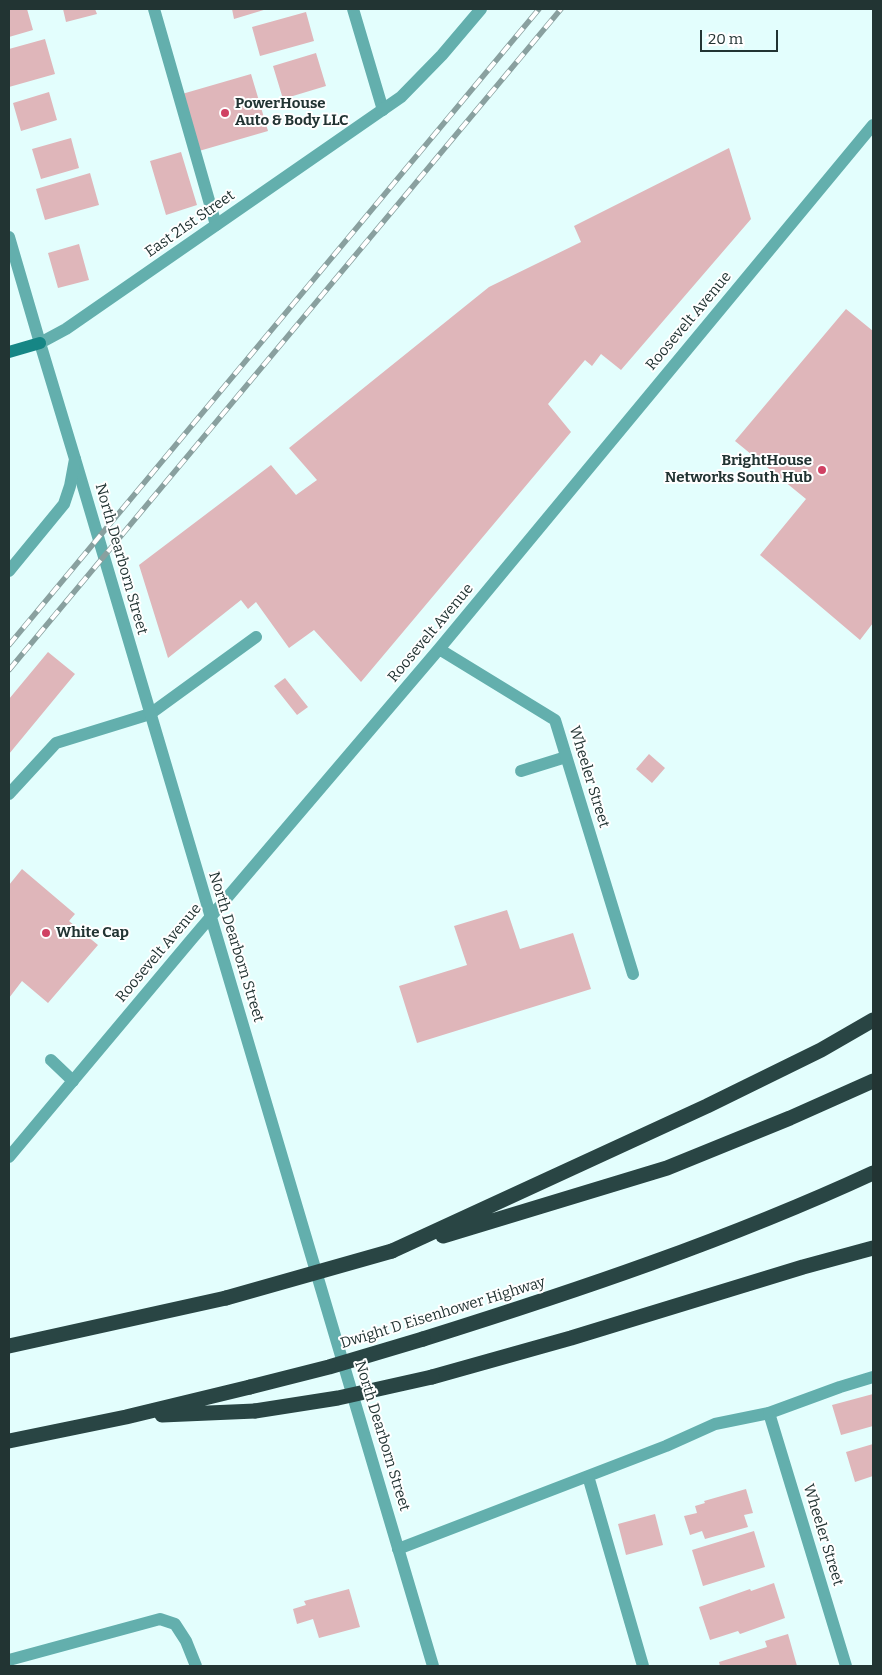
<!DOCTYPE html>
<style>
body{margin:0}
#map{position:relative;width:882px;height:1675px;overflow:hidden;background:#e3fefd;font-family:Bitter,serif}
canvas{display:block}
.frame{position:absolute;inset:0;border:10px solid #223433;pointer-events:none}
.scale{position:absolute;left:700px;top:30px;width:78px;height:22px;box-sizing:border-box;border:2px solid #223433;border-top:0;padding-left:6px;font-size:15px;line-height:18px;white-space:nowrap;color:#223433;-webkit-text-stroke:4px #fff;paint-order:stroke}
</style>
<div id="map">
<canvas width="882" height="1675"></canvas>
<div class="frame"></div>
<div class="scale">20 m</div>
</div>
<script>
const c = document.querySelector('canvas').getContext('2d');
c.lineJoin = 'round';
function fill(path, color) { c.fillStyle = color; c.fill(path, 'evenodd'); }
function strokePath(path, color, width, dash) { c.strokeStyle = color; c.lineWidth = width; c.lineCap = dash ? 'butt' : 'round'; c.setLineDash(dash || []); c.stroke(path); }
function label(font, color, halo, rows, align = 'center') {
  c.font = font + ' Bitter,serif'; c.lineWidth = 4; c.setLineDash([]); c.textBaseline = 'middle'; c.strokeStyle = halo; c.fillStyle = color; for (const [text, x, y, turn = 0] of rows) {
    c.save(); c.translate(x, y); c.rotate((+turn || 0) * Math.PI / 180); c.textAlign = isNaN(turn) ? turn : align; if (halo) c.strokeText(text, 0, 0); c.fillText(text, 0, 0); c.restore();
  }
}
const building = new Path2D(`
 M 9,9 L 27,9 L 33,30 L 9,37 Z
 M 63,9 L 95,9 L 97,14 L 66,22 Z
 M 232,9 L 267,9 L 234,19 Z
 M 306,12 L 314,41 L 260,56 L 252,27 Z
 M 45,39 L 55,74 L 9,87 L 9,49 Z
 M 316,53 L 326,86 L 283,99 L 273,66 Z
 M 251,74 L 268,131 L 199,151 L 182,94 Z
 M 49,92 L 57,120 L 21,131 L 13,103 Z
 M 71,138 L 79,168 L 41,179 L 32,149 Z
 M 729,148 L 751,219 L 621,370 L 601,354 L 592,366 L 585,360 L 548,404 L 571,432 L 361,682 L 314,630 L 289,648 L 256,602 L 248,609 L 241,600 L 168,658 L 139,565 L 271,465 L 296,495 L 317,480 L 289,448 L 489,287 L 581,242 L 574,226 Z
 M 181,152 L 197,205 L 166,215 L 150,161 Z
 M 90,173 L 99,205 L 45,220 L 36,189 Z
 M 79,244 L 89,280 L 58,288 L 48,253 Z
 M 846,309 L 873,331 L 873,623 L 860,640 L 760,555 L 806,499 L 735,441 Z
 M 48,652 L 75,674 L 9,754 L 9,699 Z
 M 285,678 L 308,707 L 297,715 L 274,686 Z
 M 649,754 L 665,768 L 652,783 L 636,769 Z
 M 22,869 L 75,914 L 69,921 L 98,945 L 48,1003 L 22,981 L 9,998 L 9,885 Z
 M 507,910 L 520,949 L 573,933 L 591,989 L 417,1043 L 399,986 L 467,965 L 454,926 Z
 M 873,1394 L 873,1426 L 841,1435 L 832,1405 Z
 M 873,1444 L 873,1476 L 855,1482 L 846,1452 Z
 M 746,1489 L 753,1513 L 744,1515 L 748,1527 L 705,1539 L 702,1531 L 690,1535 L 684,1516 L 697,1513 L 695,1506 L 705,1503 L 704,1501 Z
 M 655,1514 L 663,1545 L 626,1555 L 618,1524 Z
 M 754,1531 L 765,1567 L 703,1586 L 692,1550 Z
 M 774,1583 L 785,1618 L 740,1634 L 738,1631 L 710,1640 L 699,1607 L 750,1589 L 751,1591 Z
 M 349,1589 L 360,1627 L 319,1638 L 313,1619 L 297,1624 L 293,1609 L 306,1605 L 304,1601 Z
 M 788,1634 L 797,1666 L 720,1666 L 719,1662 L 767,1647 L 765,1641 Z`);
const service = new Path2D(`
 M 154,9 L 216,225
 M 521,771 L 566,757
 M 9,794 L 56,743 L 150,714 L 256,637
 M 51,1060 L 73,1081
 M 588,1476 L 643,1666
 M 398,1549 L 666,1446 L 715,1424 L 769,1413 L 840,1387 L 873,1377
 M 9,1660 L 160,1619 L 175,1624 L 186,1641 L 196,1666`);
const minor = new Path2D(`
 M 353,9 L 383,110
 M 9,237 L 40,343
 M 75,459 L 433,1666
 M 439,649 L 555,720 L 633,974
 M 9,1157 L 191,940 L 439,649 L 873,125
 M 769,1413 L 846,1666`);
const tertiary = new Path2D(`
 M 9,571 L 64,504 L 70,486 L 75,459 L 40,343 L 66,329 L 401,97 L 442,55 L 481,9`);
const secondary = new Path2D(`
 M 9,352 L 40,343`);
const motorway = new Path2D(`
 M 443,1236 L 667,1168 L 790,1118 L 873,1081
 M 392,1251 L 707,1106 L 821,1050 L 873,1020
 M 423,1339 C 576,1291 728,1240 873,1173
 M 9,1346 L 226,1298
 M 432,1377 L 571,1338 L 803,1267 L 873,1248
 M 162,1415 L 255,1411
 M 9,1441 L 126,1417 L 250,1387`);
const rail = new Path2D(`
 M 9,645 L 539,9
 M 9,670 L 561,9`);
const motorwayBridge = new Path2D(`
 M 226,1298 L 392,1251
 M 250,1387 L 329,1367 L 423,1339
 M 255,1411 L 338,1398 L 432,1377`);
const markers = [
 [225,113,5,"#d04163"],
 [822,470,5,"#d04163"],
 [46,933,5,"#d04163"]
];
const poiNames = [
 ["PowerHouse",235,104],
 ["Auto & Body LLC",235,121],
 ["BrightHouse",812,461,"right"],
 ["Networks South Hub",812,478,"right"],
 ["White Cap",56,933]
];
const streetNames = [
 ["East 21st Street",190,224,-35],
 ["Roosevelt Avenue",689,321,-50],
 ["North Dearborn Street",121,559,74],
 ["Roosevelt Avenue",431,633,-50],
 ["Wheeler Street",589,777,73],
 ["North Dearborn Street",236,947,73],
 ["Roosevelt Avenue",159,953,-50],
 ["Dwight D Eisenhower Highway",443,1313,-17],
 ["North Dearborn Street",382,1436,73],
 ["Wheeler Street",823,1535,73]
];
fill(building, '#dfb6ba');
strokePath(service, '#63afad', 12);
strokePath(minor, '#63afad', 12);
strokePath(tertiary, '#63afad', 12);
strokePath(secondary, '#168685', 12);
strokePath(motorway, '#294544', 15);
strokePath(rail, '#89a09f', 5.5);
strokePath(rail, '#fff', 4, [11]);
strokePath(motorwayBridge, '#294544', 15);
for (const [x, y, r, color] of markers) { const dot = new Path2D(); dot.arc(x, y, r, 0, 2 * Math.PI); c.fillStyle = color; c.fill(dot); strokePath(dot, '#fff', 2); }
label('bold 15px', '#223433', '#fff', poiNames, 'left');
label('15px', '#223433', '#fff', streetNames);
</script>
